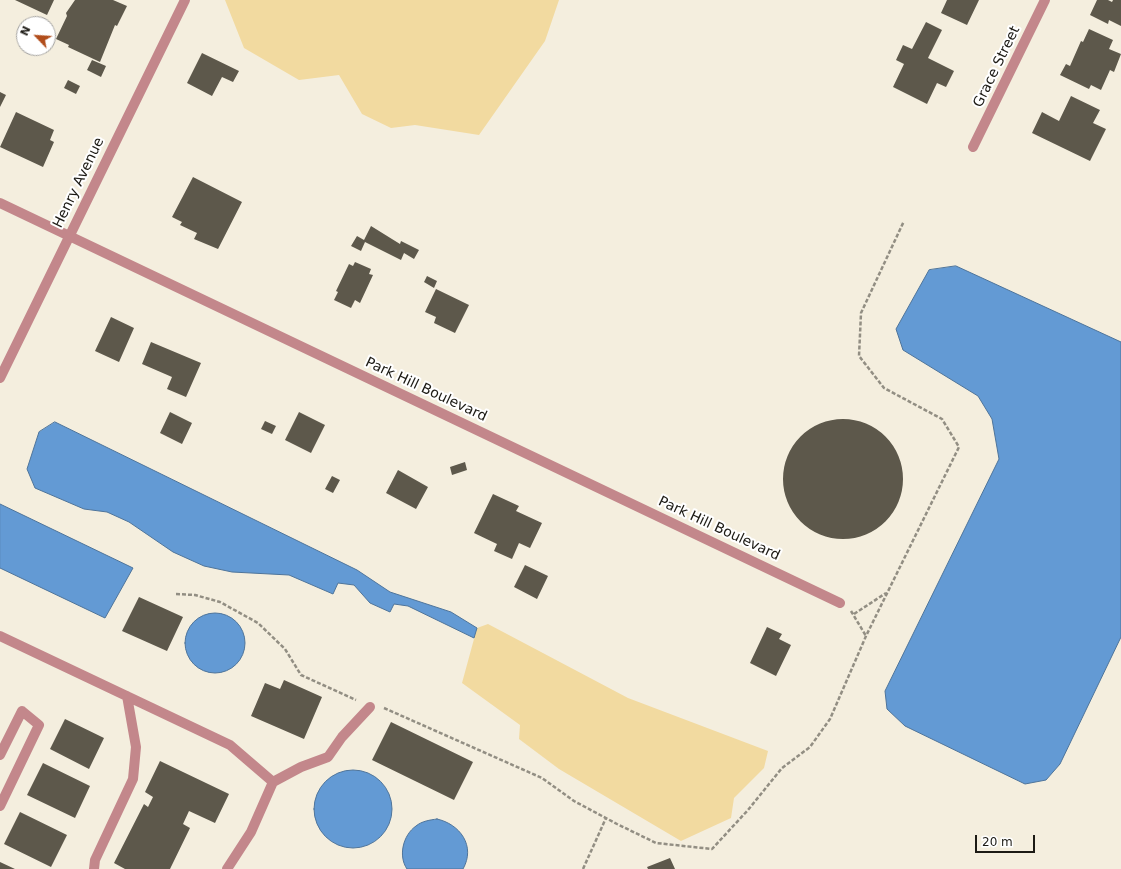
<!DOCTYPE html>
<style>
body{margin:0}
#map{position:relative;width:1121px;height:869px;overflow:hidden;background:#f4eede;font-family:"DejaVu Sans",sans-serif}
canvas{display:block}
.north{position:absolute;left:16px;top:16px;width:40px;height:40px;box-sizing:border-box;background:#fff;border:1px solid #a4a3a1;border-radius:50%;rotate:295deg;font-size:11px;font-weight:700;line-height:16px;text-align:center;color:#1c1a14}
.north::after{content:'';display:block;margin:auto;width:14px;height:18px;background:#b14d1b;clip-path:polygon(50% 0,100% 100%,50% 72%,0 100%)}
.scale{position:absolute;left:975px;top:835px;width:60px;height:18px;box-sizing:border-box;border:2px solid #1c1a14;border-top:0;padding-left:5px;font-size:12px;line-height:14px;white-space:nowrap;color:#1c1a14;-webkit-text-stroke:3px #fff;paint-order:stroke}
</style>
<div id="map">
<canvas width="1121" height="869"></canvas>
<div class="north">N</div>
<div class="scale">20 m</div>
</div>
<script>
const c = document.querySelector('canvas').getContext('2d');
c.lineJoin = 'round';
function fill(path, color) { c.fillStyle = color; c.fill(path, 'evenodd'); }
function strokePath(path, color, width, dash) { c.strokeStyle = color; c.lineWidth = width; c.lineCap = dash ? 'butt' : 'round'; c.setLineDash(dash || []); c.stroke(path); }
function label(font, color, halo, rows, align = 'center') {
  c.font = font + ' "DejaVu Sans",sans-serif'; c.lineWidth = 4; c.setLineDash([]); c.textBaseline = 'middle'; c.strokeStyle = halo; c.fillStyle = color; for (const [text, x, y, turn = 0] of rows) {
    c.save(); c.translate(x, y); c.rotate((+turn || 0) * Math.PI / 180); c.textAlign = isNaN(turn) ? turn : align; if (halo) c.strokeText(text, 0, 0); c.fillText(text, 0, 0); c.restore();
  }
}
const green = new Path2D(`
 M 225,0 L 559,0 L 545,41 L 479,135 L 415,125 L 391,128 L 362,114 L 339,75 L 299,80 L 244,48 Z
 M 488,624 L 628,698 L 768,751 L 764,768 L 734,798 L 731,818 L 681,841 L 559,769 L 519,739 L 520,725 L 462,683 L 477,628 Z`);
const water = new Path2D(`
 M 956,266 L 1121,342 L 1121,637 L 1060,764 L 1046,780 L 1025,784 L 905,726 L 887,709 L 885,691 L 999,459 L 992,419 L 978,396 L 903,350 L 896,329 L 929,270 Z
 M 55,422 L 357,570 L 390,592 L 451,612 L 477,628 L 474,638 L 408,606 L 394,604 L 390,612 L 370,603 L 354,585 L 338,583 L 333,594 L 289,575 L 232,572 L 204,566 L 173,552 L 129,522 L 107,512 L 84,509 L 35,488 L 27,469 L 39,432 Z
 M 0,504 L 133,568 L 105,618 L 0,568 Z
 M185 643a30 30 0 1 1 60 0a30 30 0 1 1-60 0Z
 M314 809a39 39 0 1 1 78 0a39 39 0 1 1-78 0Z
 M 437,819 C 460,824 476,846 463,869 L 407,869 C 398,856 403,835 416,826 C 422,821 430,820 437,819 Z`);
const building = new Path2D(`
 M 15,0 L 54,0 L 47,15 Z
 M 75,0 L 113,0 L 127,6 L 117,26 L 115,25 L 100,62 L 68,47 L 69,45 L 56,39 L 67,16 L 66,13 Z
 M 947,0 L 979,0 L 967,25 L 941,13 Z
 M 1097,0 L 1108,0 L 1112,2 L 1113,0 L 1121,0 L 1121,26 L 1109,20 L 1108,24 L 1090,15 Z
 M 926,22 L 942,30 L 928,58 L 954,71 L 946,87 L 937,83 L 927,104 L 893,87 L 904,64 L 896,60 L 903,45 L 912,49 Z
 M 1089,29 L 1113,40 L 1109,49 L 1121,54 L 1114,72 L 1110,70 L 1101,90 L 1091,85 L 1089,89 L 1060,75 L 1066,64 L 1070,66 L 1081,41 L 1083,42 Z
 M 202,53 L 239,71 L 233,82 L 222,77 L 212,96 L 187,83 Z
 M 92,60 L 106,66 L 101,77 L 87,70 Z
 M 68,80 L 80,86 L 76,94 L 64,88 Z
 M 0,92 L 6,95 L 0,107 Z
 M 1071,96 L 1100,110 L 1093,123 L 1106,129 L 1090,161 L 1032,133 L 1042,112 L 1059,121 Z
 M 16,112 L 54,130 L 50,140 L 54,142 L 43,167 L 0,147 Z
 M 193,177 L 242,202 L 218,249 L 194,239 L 197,233 L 180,225 L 182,222 L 172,217 Z
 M 371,226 L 400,244 L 401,241 L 419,250 L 414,259 L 404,253 L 401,260 L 365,242 L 361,251 L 351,246 L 357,236 L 364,240 Z
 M 355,262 L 371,269 L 369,274 L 373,275 L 360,303 L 355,300 L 351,308 L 334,300 L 338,292 L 336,291 L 349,264 L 353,266 Z
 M 427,276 L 437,281 L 434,288 L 424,282 Z
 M 436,289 L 469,305 L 455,333 L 434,323 L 436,317 L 425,312 Z
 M 111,317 L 134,328 L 119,362 L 95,351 Z
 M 151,342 L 201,363 L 186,397 L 167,389 L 172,377 L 142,364 Z
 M 170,412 L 192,423 L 182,444 L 160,433 Z
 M 299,412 L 325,425 L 311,453 L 285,440 Z
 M783 479a60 60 0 1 1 120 0a60 60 0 1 1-120 0Z
 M 265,421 L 276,426 L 272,434 L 261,429 Z
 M 465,462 L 467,470 L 452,475 L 450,467 Z
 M 398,470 L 428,487 L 416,509 L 386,493 Z
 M 332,476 L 340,480 L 333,493 L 325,489 Z
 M 493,494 L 519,506 L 516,511 L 542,523 L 530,548 L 519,543 L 512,559 L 494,551 L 497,544 L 474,533 Z
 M 525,565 L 548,576 L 537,599 L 514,587 Z
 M 139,597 L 183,617 L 167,651 L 122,631 Z
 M 767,627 L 782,634 L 779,639 L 791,645 L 776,676 L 750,663 Z
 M 284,680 L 322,697 L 304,739 L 251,716 L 265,683 L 280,689 Z
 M 65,719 L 104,738 L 89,769 L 50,749 Z
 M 391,722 L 473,762 L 454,800 L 372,760 Z
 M 160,761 L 229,794 L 215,823 L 189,811 L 183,824 L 190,828 L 170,869 L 125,869 L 114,863 L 144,804 L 148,807 L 153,797 L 145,792 Z
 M 43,763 L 90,786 L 75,818 L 27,795 Z
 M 20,812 L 67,835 L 51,867 L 4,844 Z
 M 670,858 L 675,869 L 648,869 L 647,867 Z
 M 0,862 L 15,869 L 0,869 Z`);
const path = new Path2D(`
 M 176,594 L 195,595 L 220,602 L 258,623 L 285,649 L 301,675 L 356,700
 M 851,611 L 866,636
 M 854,614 L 886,593
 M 384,708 L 542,778 L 574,801 L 617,824 L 656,843 L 712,849 L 748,810 L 782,768 L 810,747 L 830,719 L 866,636 L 959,447 L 942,419 L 884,388 L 859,356 L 861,313 L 904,221
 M 583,869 L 606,818`);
const service = new Path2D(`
 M 0,636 L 230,745 L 273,782
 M 94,869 L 95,860 L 133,779 L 136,747 L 127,696
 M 227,869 L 251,832 L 273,782 L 301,767 L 328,757 L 342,737 L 370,707`);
const minor = new Path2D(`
 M 973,147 L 1045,0
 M 0,203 L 840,603
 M 0,755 L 22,711 L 39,725 L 0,806`);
const tertiary = new Path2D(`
 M 0,378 L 185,0`);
const streetNames = [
 ["Grace Street",997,67,-64],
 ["Henry Avenue",79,183,-64],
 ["Park Hill Boulevard",426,390,25],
 ["Park Hill Boulevard",719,529,25]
];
fill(green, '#f2daa0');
fill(water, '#639ad4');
strokePath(water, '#4e749a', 1);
fill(building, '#5d584b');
strokePath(path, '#928e83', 2.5, [4, 2]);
strokePath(service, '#c3878b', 10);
strokePath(minor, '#c3878b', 10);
strokePath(tertiary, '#c3878b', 10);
label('14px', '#1c1a14', '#fff', streetNames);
</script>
